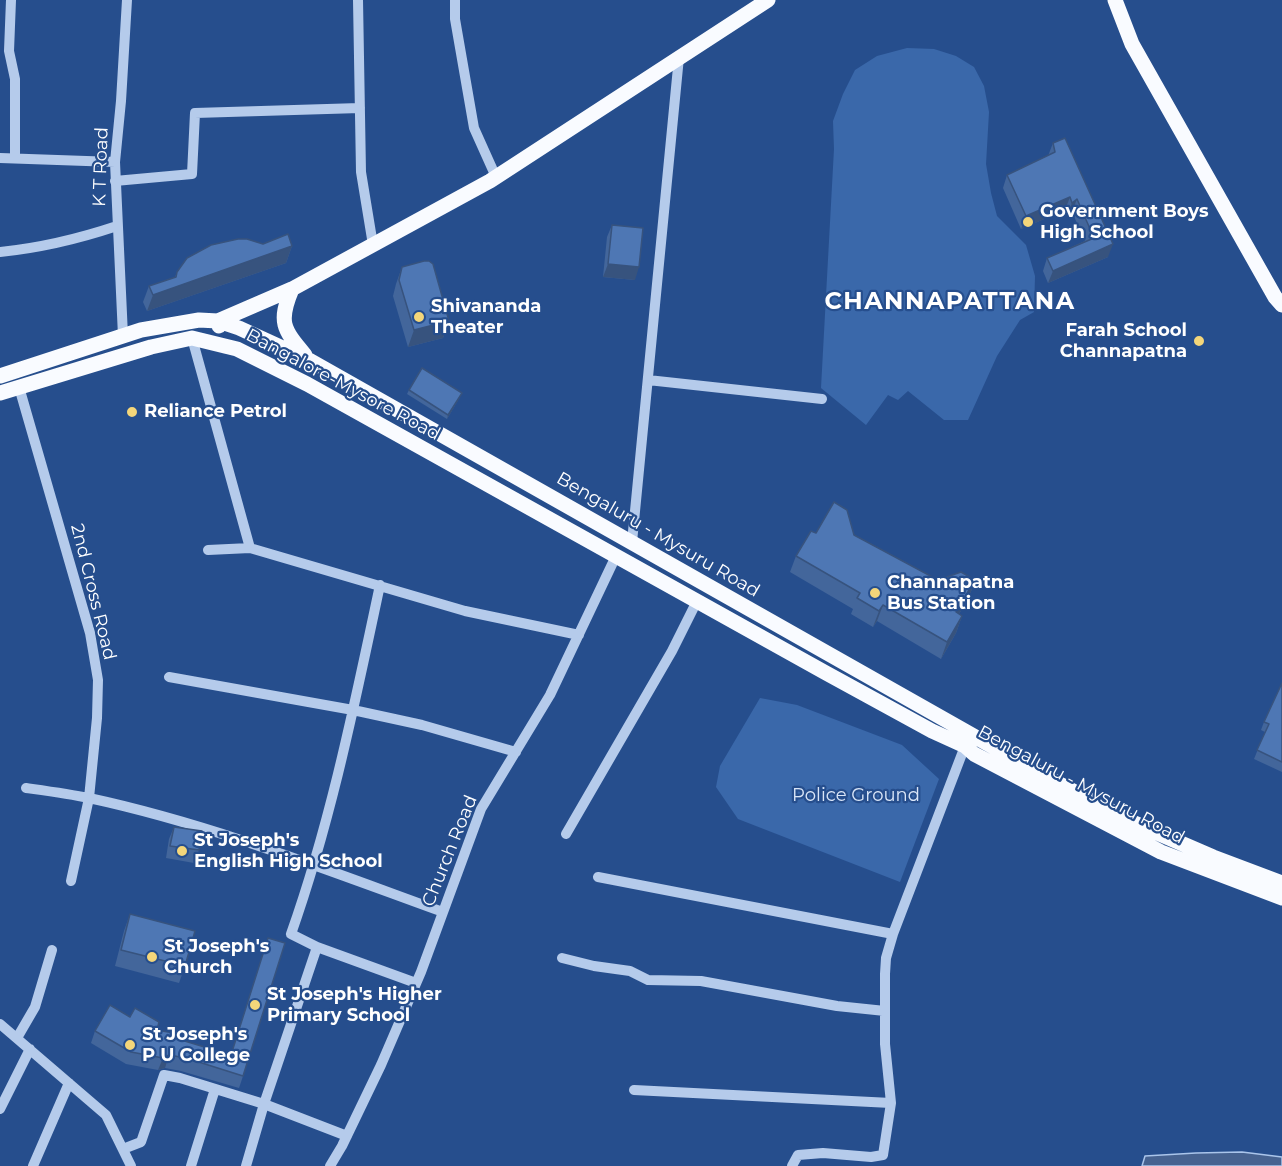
<!DOCTYPE html>
<style>
body{margin:0}
canvas{display:block;background:#264e8d}
</style>
<canvas width="1282" height="1166"></canvas>
<script>
const c = document.querySelector('canvas').getContext('2d');
c.lineJoin = 'round';
function fill(path, color) { c.fillStyle = color; c.fill(path, 'evenodd'); }
function strokePath(path, color, width, dash) { c.strokeStyle = color; c.lineWidth = width; c.lineCap = dash ? 'butt' : 'round'; c.setLineDash(dash || []); c.stroke(path); }
function label(font, color, halo, rows, align = 'center') {
  c.font = font + ' Montserrat,sans-serif'; c.lineWidth = 4.5; c.setLineDash([]); c.textBaseline = 'middle'; c.strokeStyle = halo; c.fillStyle = color; for (const [text, x, y, turn = 0] of rows) {
    c.save(); c.translate(x, y); c.rotate((+turn || 0) * Math.PI / 180); c.textAlign = isNaN(turn) ? turn : align; if (halo) c.strokeText(text, 0, 0); c.fillText(text, 0, 0); c.restore();
  }
}
const green = new Path2D(`
 M 907,48 L 934,49 L 956,56 L 974,67 L 984,86 L 989,112 L 986,164 L 991,193 L 997,216 L 1026,245 L 1035,276 L 1034,312 L 1020,320 L 997,356 L 968,420 L 944,420 L 908,391 L 898,400 L 888,395 L 866,425 L 821,388 L 834,149 L 833,121 L 843,94 L 855,70 L 877,56 Z
 M 760,698 L 797,705 L 902,745 L 939,779 L 900,882 L 738,819 L 716,787 L 720,766 Z`);
const water = new Path2D(`
 M 1242,1152 L 1282,1157 L 1282,1166 L 1142,1166 L 1145,1156 L 1196,1153 Z`);
const minor = new Path2D(`
 M 11,0 L 9,51 L 15,79 L 15,158
 M 358,0 L 361,172 L 373,245
 M 455,0 L 455,19 L 474,128 L 496,177
 M 0,158 L 115,162
 M 115,181 L 192,174 L 195,113 L 360,108
 M 0,252 C 40,248 78,239 117,226
 M 123,336 L 115,162 L 121,101 L 127,0
 M 192,338 L 250,548
 M 648,380 L 822,399
 M 19,387 L 90,633 L 98,680 L 97,718 L 89,798 L 71,881
 M 632,542 L 679,57
 M 208,550 L 250,548 L 465,611 L 579,635
 M 380,585 C 355,702 331,821 291,934 L 317,947 L 416,983
 M 169,677 L 353,710 L 422,725 L 516,752
 M 26,788 C 47,791 69,794 89,798 C 210,824 327,870 443,912
 M 566,834 L 672,651 L 697,601
 M 598,877 L 893,934
 M 317,947 L 264,1104 L 347,1136
 M 562,958 L 594,966 L 630,971 L 648,980 L 701,981 L 837,1006 L 885,1011
 M 0,1024 L 106,1115 L 131,1166
 M 17,1038 L 35,1007 L 52,950
 M 634,1090 L 891,1103
 M 0,1109 L 30,1049
 M 123,1149 L 141,1142 L 164,1075 L 180,1078 L 264,1104 L 246,1166
 M 33,1166 L 69,1083
 M 191,1166 L 215,1089
 M 330,1166 L 342,1146 L 381,1065 L 421,972 L 481,809 L 550,695 L 616,556
 M 792,1166 L 798,1155 L 823,1153 L 871,1157 L 883,1155 L 891,1103 L 885,1044 L 885,974 L 886,958 L 893,934 L 965,746`);
const major = new Path2D(`
 M 1115,0 L 1132,44 L 1275,297 L 1282,305
 M 292,289 C 278,322 283,329 305,355
 M 219,326 L 218,321 L 292,289 L 490,181 L 768,0
 M 0,376 L 141,330 L 199,320 L 218,321 L 239,328 L 309,360 L 1048,778 L 1132,822 L 1213,857 L 1282,883
 M 0,393 L 151,347 L 192,338 L 237,349 L 307,384 L 826,673 L 932,731 L 965,746 L 974,754 L 1161,852 L 1282,898`);
const wall = new Path2D(`
 M 1053,143 L 1108,257 L 1048,283 L 1043,271 L 1047,258 L 1085,241 L 1072,212 L 1067,215 L 1065,210 L 1021,229 L 1003,188 L 1007,175 L 1048,156 Z
 M 612,225 L 635,280 L 603,277 L 607,237 Z
 M 263,244 L 292,246 L 286,263 L 147,311 L 143,302 L 149,286 L 175,277 L 177,272 Z
 M 402,267 L 449,321 L 443,338 L 408,347 L 393,296 L 396,284 Z
 M 409,390 L 460,397 L 447,419 L 407,394 Z
 M 816,533 L 938,580 L 975,580 L 969,597 L 959,614 L 962,616 L 956,633 L 941,659 L 877,621 L 873,627 L 851,614 L 853,609 L 790,572 L 796,556 Z
 M 1282,683 L 1282,772 L 1254,759 L 1265,732 L 1261,730 L 1264,722 Z
 M 174,827 L 199,850 L 194,863 L 166,858 L 169,839 Z
 M 130,914 L 185,966 L 179,983 L 115,966 L 124,931 Z
 M 268,938 L 243,1076 L 239,1088 L 181,1071 L 165,1068 L 158,1070 L 126,1064 L 91,1043 L 95,1031 L 130,1017 L 178,1039 L 231,1055 Z`);
const shadedWall = new Path2D(`
 M 1070,197 L 1065,210 L 1021,229 L 1026,216 Z
 M 1077,199 L 1072,212 L 1067,215 L 1072,203 Z
 M 1113,244 L 1108,257 L 1048,283 L 1053,271 Z
 M 292,246 L 286,263 L 147,311 L 153,295 Z
 M 608,264 L 639,267 L 635,280 L 603,277 Z
 M 449,321 L 443,338 L 408,347 L 414,330 Z
 M 462,393 L 460,397 L 447,419 L 448,415 Z
 M 975,580 L 969,597 L 950,629 L 956,612 Z
 M 883,605 L 877,621 L 873,627 L 879,611 Z
 M 962,616 L 956,633 L 941,659 L 947,642 Z
 M 169,1055 L 165,1068 L 158,1070 L 163,1058 Z`);
const building = new Path2D(`
 M 1065,138 L 1113,244 L 1053,271 L 1047,258 L 1094,238 L 1077,199 L 1072,203 L 1070,197 L 1026,216 L 1007,175 L 1055,152 L 1053,143 Z
 M 612,225 L 643,228 L 639,267 L 608,264 Z
 M 288,234 L 292,246 L 153,295 L 149,286 L 176,277 L 177,272 L 187,258 L 211,245 L 238,239 L 247,239 L 263,244 Z
 M 424,261 L 429,261 L 433,264 L 449,321 L 414,330 L 399,280 L 402,267 Z
 M 422,368 L 462,393 L 448,415 L 409,390 Z
 M 834,502 L 847,510 L 854,535 L 938,580 L 961,572 L 975,580 L 956,612 L 962,616 L 947,642 L 883,605 L 879,611 L 857,598 L 860,593 L 796,556 L 811,531 L 816,533 Z
 M 1282,683 L 1282,762 L 1257,750 L 1269,724 L 1264,722 Z
 M 174,827 L 202,831 L 199,850 L 170,846 Z
 M 130,914 L 195,931 L 185,966 L 121,950 Z
 M 268,938 L 285,943 L 243,1076 L 186,1058 L 169,1055 L 163,1058 L 131,1052 L 95,1031 L 110,1005 L 130,1017 L 135,1008 L 159,1022 L 157,1030 L 179,1034 L 178,1039 L 231,1055 Z`);
const markers = [
 [1028,222,6,"#f4d67a"],
 [419,317,6,"#f4d67a"],
 [1199,341,6,"#f4d67a"],
 [132,412,6,"#f4d67a"],
 [875,593,6,"#f4d67a"],
 [182,851,6,"#f4d67a"],
 [152,957,6,"#f4d67a"],
 [255,1005,6,"#f4d67a"],
 [130,1045,6,"#f4d67a"]
];
const streetNames = [
 ["K T Road",101,167,-88],
 ["Bangalore-Mysore Road",343,385,28],
 ["Bengaluru - Mysuru Road",658,535,30],
 ["2nd Cross Road",93,592,76],
 ["Bengaluru - Mysuru Road",1081,785,28],
 ["Church Road",450,851,-68]
];
const poiNames = [
 ["Government Boys",1040,212],
 ["High School",1040,233],
 ["Shivananda",431,307],
 ["Theater",431,328],
 ["Farah School",1187,331,"right"],
 ["Channapatna",1187,352,"right"],
 ["Reliance Petrol",144,412],
 ["Channapatna",887,583],
 ["Bus Station",887,604],
 ["St Joseph's",194,841],
 ["English High School",194,862],
 ["St Joseph's",164,947],
 ["Church",164,968],
 ["St Joseph's Higher",267,995],
 ["Primary School",267,1016],
 ["St Joseph's",142,1035],
 ["P U College",142,1056]
];
const parkNames = [
 ["Police Ground",856,796]
];
const districtNames = [
 ["CHANNAPATTANA",950,302]
];
fill(green, '#3a68aa');
fill(water, '#466290');
strokePath(water, '#aac5eb', 1.5);
strokePath(minor, '#b5cbeb', 10);
strokePath(major, '#f9fbff', 15);
fill(wall, '#43669b');
fill(shadedWall, '#37537e');
fill(building, '#4e77b4');
strokePath(building, '#37537e', 1.5);
for (const [x, y, r, color] of markers) { const dot = new Path2D(); dot.arc(x, y, r, 0, 2 * Math.PI); c.fillStyle = color; c.fill(dot); strokePath(dot, '#264e8d', 2); }
label('18px', '#fff', '#264e8d', streetNames);
label('bold 18px', '#fff', '#264e8d', poiNames, 'left');
label('18px', '#dae6f8', '#264e8d', parkNames);
c.letterSpacing = '1.5px';
label('bold 24px', '#fff', '#264e8d', districtNames);
c.letterSpacing = '0px';
</script>
